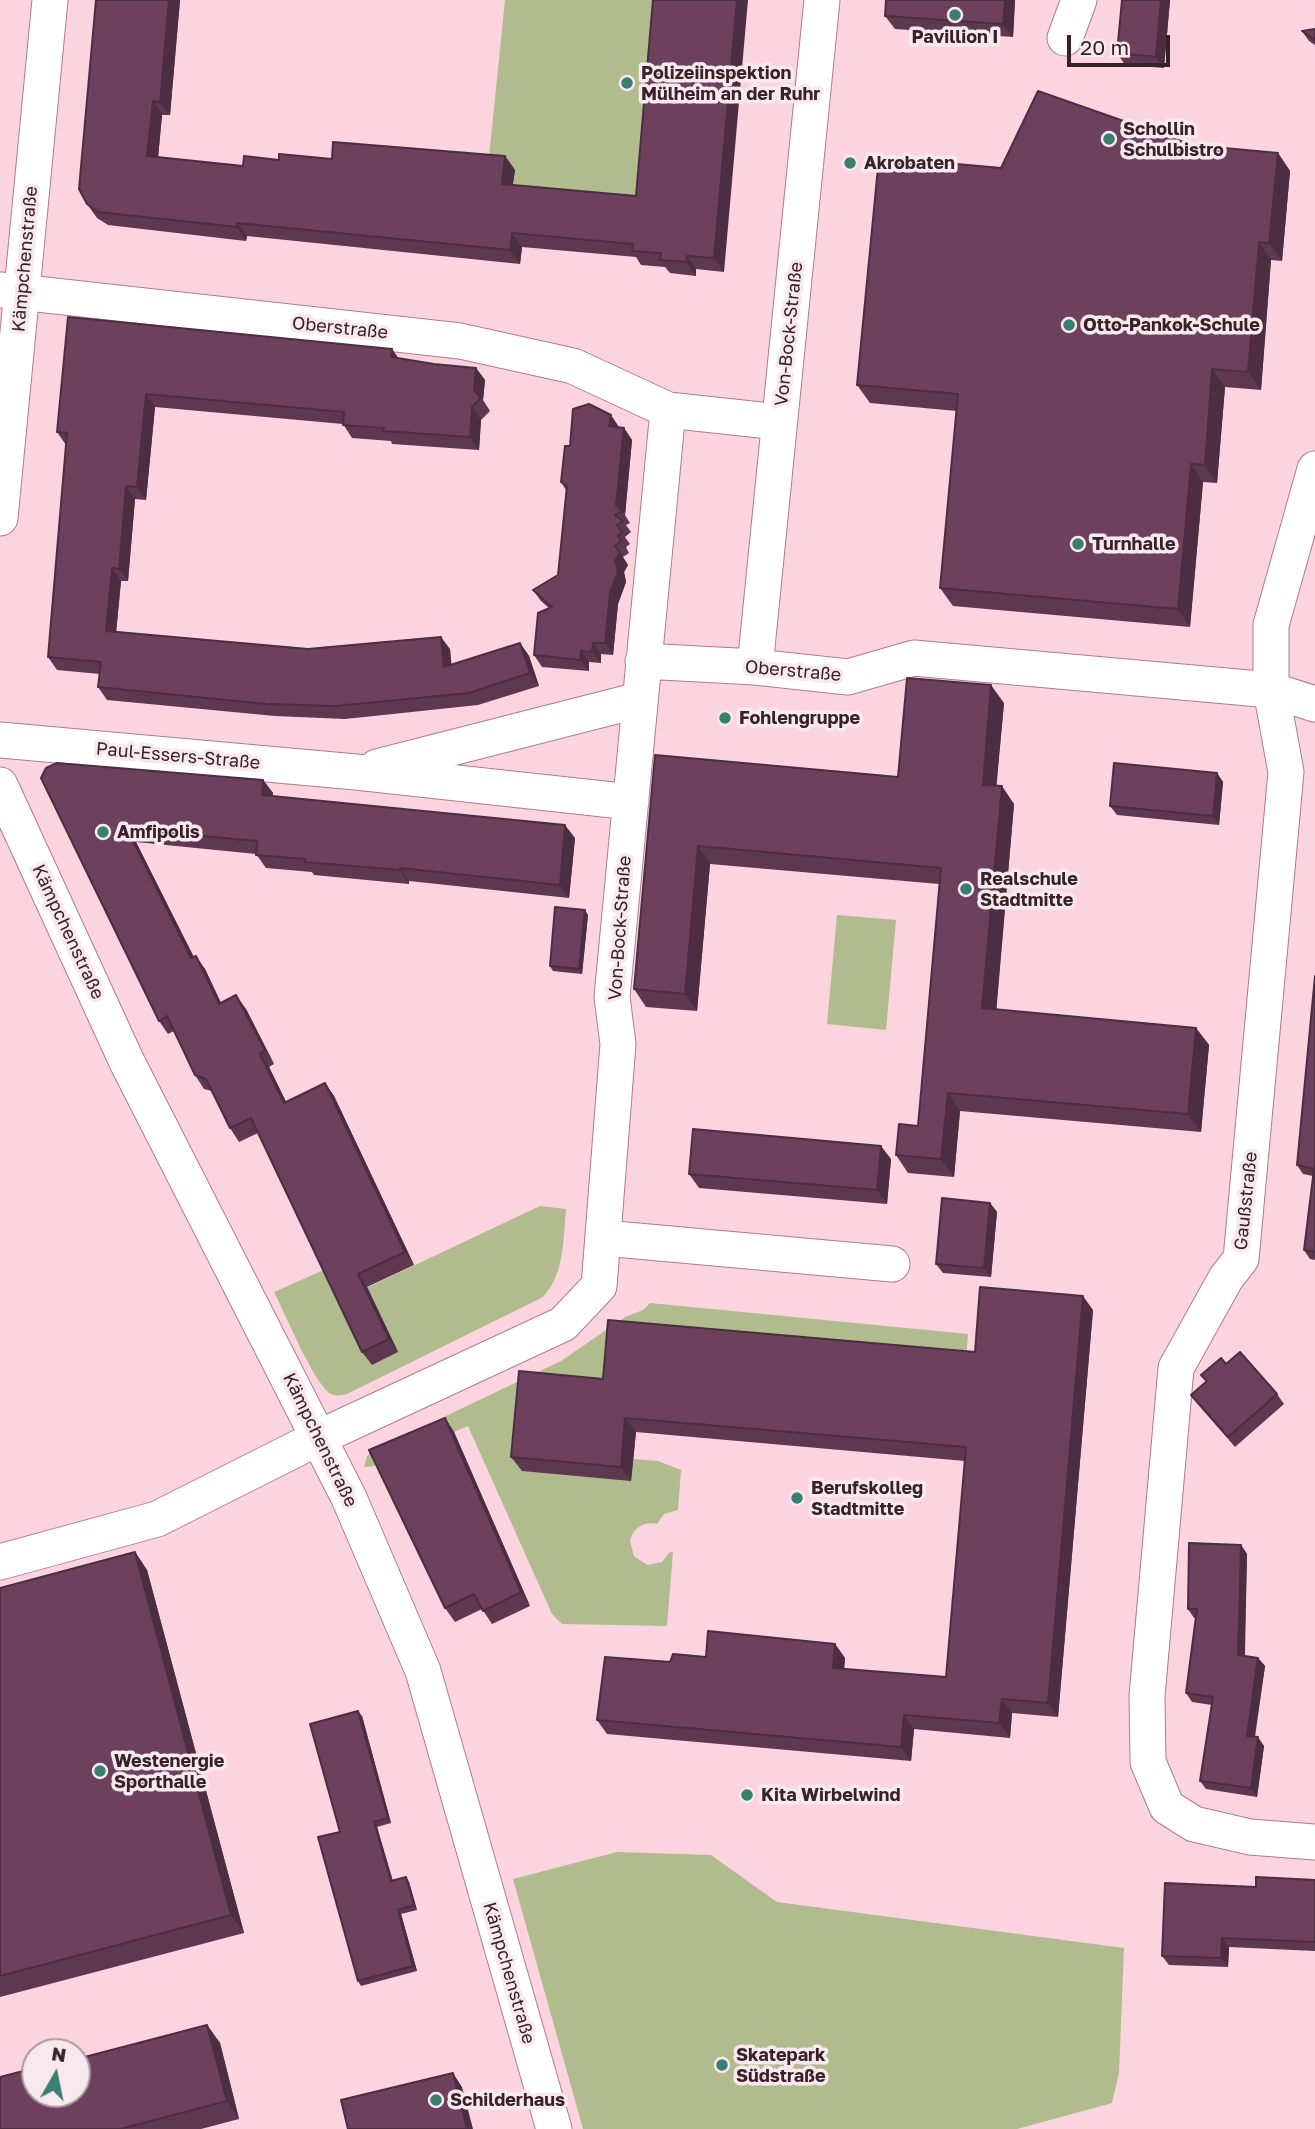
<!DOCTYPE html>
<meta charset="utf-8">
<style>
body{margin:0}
#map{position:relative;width:1315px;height:2129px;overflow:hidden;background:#fbd4df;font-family:"Golos Text",sans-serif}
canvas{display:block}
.north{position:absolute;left:21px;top:2038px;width:70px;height:70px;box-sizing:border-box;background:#f7e9ed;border:2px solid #ab999e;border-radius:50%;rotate:9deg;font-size:19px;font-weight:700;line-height:28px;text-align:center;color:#382128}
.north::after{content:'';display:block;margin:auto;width:24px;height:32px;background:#3a7e72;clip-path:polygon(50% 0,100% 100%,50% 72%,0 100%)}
.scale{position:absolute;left:1067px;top:35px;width:103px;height:32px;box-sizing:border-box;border:4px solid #382128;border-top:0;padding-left:9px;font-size:21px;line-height:24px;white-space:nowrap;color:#382128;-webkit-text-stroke:5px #f7e9ed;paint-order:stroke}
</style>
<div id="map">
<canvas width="1315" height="2129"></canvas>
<div class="north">N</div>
<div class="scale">20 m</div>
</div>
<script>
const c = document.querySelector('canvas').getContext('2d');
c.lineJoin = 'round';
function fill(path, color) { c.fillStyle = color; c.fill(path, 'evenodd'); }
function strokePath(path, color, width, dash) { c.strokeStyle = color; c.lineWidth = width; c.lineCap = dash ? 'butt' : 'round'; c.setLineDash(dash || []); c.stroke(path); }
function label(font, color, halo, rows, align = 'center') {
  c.font = font + ' "Golos Text",sans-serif'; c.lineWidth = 7; c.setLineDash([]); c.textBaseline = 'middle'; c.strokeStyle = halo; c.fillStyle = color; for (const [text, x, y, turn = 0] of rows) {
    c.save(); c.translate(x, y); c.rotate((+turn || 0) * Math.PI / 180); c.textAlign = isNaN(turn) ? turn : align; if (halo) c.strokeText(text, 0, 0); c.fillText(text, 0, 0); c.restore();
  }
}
const green = new Path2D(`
 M 505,0 L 664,0 L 645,210 L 512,198 L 515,170 L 488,167 Z
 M 837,915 L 896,920 L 886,1030 L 827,1024 Z
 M 540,1206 L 566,1209 C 563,1239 565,1273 543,1297 L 347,1394 C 342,1395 337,1397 331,1394 C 314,1384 285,1313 274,1292 L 326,1269 L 341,1300 Z
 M 650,1303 L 968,1334 L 965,1371 L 619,1335 L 633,1459 L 658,1461 L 681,1470 L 678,1510 L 664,1514 L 657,1524 C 644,1521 633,1528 630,1541 L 634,1556 L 647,1565 L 662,1562 L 670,1552 L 673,1552 L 667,1626 L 562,1624 L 552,1614 L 468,1426 L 374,1466 L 364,1467 L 367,1456 L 379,1448 L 561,1361 L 625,1317 L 643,1310 Z
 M 617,1852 L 711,1855 L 777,1902 L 1124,1948 L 1119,2073 L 1112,2103 L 1017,2129 L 583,2129 L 513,1879 Z`);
const minor = new Path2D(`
 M 1065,38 L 1079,0
 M 0,290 L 460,341 L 573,366 L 668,410 L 779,422
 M 1315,469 L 1271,625 L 1271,690 L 1286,772 L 1241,1259 L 1226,1278 L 1176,1368 L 1147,1696 L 1148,1762 L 1167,1807 L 1194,1824 L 1250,1837 L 1315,1842
 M 0,518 L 50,0
 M 643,661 L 755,667 L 848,677 L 914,658 L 1271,690 L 1315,704
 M 755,667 L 822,0
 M 0,740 L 356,772 L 631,802
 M 377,767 L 639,700
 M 0,785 L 127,1062 L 349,1498 L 423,1671 L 554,2129
 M 604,1238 L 892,1264
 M 0,1562 L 157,1519 L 320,1437 L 563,1324 L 599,1286 L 618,1044 L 612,997 L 668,410`);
const wall = new Path2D(`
 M 97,0 L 180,0 L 170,115 L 162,115 L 158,157 L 243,166 L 279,160 L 505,156 L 515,170 L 513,185 L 636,196 L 653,0 L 724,272 L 696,269 L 696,276 L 670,273 L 665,267 L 641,265 L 636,257 L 522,247 L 520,264 L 247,236 L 246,241 L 108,225 L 97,218 L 87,204 Z
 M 886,0 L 1015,0 L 1013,37 L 895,29 L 885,16 Z
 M 1122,0 L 1170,0 L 1164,68 L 1125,65 L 1117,53 Z
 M 1315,29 L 1315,45 L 1309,41 L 1302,31 Z
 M 1192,145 L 1278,153 L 1290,171 L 1282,261 L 1271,260 L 1261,390 L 1225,387 L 1217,483 L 1203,482 L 1190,627 L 953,606 L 940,588 L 957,411 L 870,403 L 857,385 L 1001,168 Z
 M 68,317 L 392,349 L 398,358 L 434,364 L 476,368 L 485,380 L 483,400 L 490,411 L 481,420 L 479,450 L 392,444 L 391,441 L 352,438 L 343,424 L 155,407 L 146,500 L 135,499 L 128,581 L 121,581 L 116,632 L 308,649 L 450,649 L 451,665 L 520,643 L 529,656 L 539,686 L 478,705 L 345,719 L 275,716 L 107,700 L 98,687 L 100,674 L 57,670 L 48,657 L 66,445 L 57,432 Z
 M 619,427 L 624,428 L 632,440 L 625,515 L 630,523 L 626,525 L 631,532 L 625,537 L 630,544 L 626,547 L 629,553 L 623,557 L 628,565 L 624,572 L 626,582 L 618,604 L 613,655 L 601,654 L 601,663 L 589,662 L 589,671 L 542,667 L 534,655 L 549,608 L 541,601 L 533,590 L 558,575 L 566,490 L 561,482 L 570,446 Z
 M 1004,703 L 996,786 L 1014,804 L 996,1010 L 1196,1028 L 1209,1045 L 1201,1132 L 960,1111 L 954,1177 L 908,1173 L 896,1155 L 918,1126 L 939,884 L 710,864 L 697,1011 L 646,1007 L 634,989 L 655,755 L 898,777 Z
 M 1217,773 L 1223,782 L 1219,825 L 1117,815 L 1110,806 Z
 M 41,778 L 263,780 L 273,793 L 272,796 L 575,838 L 569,898 L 409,881 L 409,884 L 314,875 L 312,872 L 266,868 L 256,854 L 136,842 L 193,957 L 205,969 L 221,1003 L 246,1009 L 274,1064 L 269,1067 L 286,1102 L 325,1083 L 334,1096 L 414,1265 L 367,1287 L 398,1352 L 372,1365 L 362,1352 L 258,1133 L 239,1142 L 230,1128 L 212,1091 L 204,1089 L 195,1075 L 174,1031 L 168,1034 L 159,1021 Z
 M 588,915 L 582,974 L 553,971 L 550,966 Z
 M 1315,976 L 1315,1260 L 1310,1259 L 1304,1250 L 1313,1176 L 1303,1174 L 1297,1165 Z
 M 891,1159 L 887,1204 L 699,1188 L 689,1174 Z
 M 990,1203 L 997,1212 L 991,1277 L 943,1273 L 936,1264 Z
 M 1093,1310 L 1058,1717 L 1012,1713 L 1010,1738 L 914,1729 L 911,1761 L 607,1734 L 597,1720 L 670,1662 L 706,1657 L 835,1644 L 845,1658 L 844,1669 L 946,1677 L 965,1461 L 636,1432 L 631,1481 L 522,1471 L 511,1457 L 603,1379 L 975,1352 Z
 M 1226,1364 L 1277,1394 L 1284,1404 L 1235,1447 L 1198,1404 L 1191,1395 L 1206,1382 L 1201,1375 Z
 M 445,1418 L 454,1432 L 530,1606 L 492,1624 L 482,1609 L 455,1622 L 445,1608 Z
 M 1241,1545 L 1247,1554 L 1245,1656 L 1258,1658 L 1265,1666 L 1255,1737 L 1264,1746 L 1257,1797 L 1206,1789 L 1200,1781 L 1212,1705 L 1192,1702 L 1186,1693 L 1196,1618 L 1194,1618 L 1188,1609 Z
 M 135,1552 L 147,1570 L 244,1933 L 0,1997 L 0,1588 Z
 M 362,1716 L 391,1823 L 377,1827 L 393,1881 L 406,1877 L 409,1882 L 417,1910 L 401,1914 L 417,1971 L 361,1986 L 358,1981 L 340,1832 Z
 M 1315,1880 L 1315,1951 L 1229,1947 L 1228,1967 L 1169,1965 L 1162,1956 L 1256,1887 Z
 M 207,2025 L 220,2043 L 239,2119 L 201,2129 L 0,2129 L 35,2094 Z`);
const shadedWall = new Path2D(`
 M 169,0 L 180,0 L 170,115 L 160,102 Z
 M 737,0 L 748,0 L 724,272 L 714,258 Z
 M 1005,0 L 1015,0 L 1013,37 L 1003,24 Z
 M 1161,0 L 1170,0 L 1164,68 L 1156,57 Z
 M 153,101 L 162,115 L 157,169 L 147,156 Z
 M 1278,153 L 1290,171 L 1282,261 L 1269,243 Z
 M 505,156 L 515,170 L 511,197 L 502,184 Z
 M 237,223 L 247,236 L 246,241 L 237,227 Z
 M 512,233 L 522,247 L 520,264 L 510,250 Z
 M 1259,242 L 1271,260 L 1261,390 L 1248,372 Z
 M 687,256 L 696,269 L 696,276 L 686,262 Z
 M 392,349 L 401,362 L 391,357 Z
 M 476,368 L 485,380 L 483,400 L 474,390 Z
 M 1212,369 L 1225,387 L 1217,483 L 1205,465 Z
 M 146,394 L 155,407 L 146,500 L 137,487 Z
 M 472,407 L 481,420 L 479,450 L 470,437 Z
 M 611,415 L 619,427 L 609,426 Z
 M 624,428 L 632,440 L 625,515 L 616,505 Z
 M 1191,464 L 1203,482 L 1190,627 L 1178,609 Z
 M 126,486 L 135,499 L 128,581 L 119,569 Z
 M 620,553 L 628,565 L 624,572 L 626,582 L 618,604 L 613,655 L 605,643 L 610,593 L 615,561 Z
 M 112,568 L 121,581 L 115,644 L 106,631 Z
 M 441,637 L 450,649 L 453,680 L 444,667 Z
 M 520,643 L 529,656 L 539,686 L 530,673 Z
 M 593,643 L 601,654 L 601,663 L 592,652 Z
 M 581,651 L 589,662 L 589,671 L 580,660 Z
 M 991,685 L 1004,703 L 995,802 L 983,785 Z
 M 1217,773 L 1223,782 L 1219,825 L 1213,816 Z
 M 263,780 L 273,793 L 271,808 L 262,795 Z
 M 1002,786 L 1014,804 L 995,1026 L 982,1008 Z
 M 565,825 L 575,838 L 569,898 L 560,885 Z
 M 127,829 L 136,842 L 201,971 L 191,958 Z
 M 698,846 L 710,864 L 697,1011 L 685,994 Z
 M 400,868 L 409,881 L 409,884 L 400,870 Z
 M 585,910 L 588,915 L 582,974 L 579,969 Z
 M 196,956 L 205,969 L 228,1018 L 219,1004 Z
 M 236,995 L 246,1009 L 274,1064 L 265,1050 Z
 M 1196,1028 L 1209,1045 L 1201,1132 L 1188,1114 Z
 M 260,1054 L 269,1067 L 293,1116 L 284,1103 Z
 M 325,1083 L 334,1096 L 414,1265 L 405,1252 Z
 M 948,1093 L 960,1111 L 954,1177 L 941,1159 Z
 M 881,1146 L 891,1159 L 887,1204 L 877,1190 Z
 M 990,1203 L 997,1212 L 991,1277 L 984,1268 Z
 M 358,1274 L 367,1287 L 398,1352 L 389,1339 Z
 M 1083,1296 L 1093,1310 L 1058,1717 L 1048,1703 Z
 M 445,1418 L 454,1432 L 530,1606 L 521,1592 Z
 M 625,1418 L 636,1432 L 631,1481 L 621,1467 Z
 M 1241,1545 L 1247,1554 L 1244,1664 L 1238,1655 Z
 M 135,1552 L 147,1570 L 244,1933 L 231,1915 Z
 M 835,1644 L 845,1658 L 843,1682 L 833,1668 Z
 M 1258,1658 L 1265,1666 L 1253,1745 L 1247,1736 Z
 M 1002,1699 L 1012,1713 L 1010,1738 L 999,1723 Z
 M 358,1711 L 362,1716 L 391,1823 L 388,1818 Z
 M 904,1715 L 914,1729 L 911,1761 L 901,1747 Z
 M 1258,1737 L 1264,1746 L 1257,1797 L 1251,1788 Z
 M 374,1822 L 377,1827 L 394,1886 L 391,1881 Z
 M 406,1877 L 409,1882 L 417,1910 L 414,1905 Z
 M 398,1910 L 401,1914 L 417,1971 L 413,1966 Z
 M 1222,1938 L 1229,1947 L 1228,1967 L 1221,1958 Z
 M 207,2025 L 220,2043 L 239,2119 L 227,2101 Z
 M 453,2073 L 462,2087 L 473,2129 L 467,2129 Z`);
const building = new Path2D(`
 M 96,0 L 169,0 L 160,102 L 153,101 L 147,156 L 243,166 L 244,156 L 279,160 L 279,154 L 332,159 L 333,142 L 505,156 L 502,184 L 636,196 L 653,0 L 737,0 L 714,258 L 687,256 L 686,262 L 660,260 L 661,253 L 632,251 L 633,244 L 512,233 L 510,250 L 237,223 L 237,227 L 98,212 L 87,204 L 79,189 Z
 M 886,0 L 1005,0 L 1003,24 L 885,16 Z
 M 1122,0 L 1161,0 L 1156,57 L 1117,53 Z
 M 1315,29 L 1315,40 L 1302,31 Z
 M 1038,91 L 1192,145 L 1278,153 L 1269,243 L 1259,242 L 1248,372 L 1212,369 L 1205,465 L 1191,464 L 1178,609 L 940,588 L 958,394 L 857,385 L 879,157 L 1001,168 Z
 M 68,317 L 392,349 L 391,357 L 434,364 L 476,368 L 474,390 L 481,398 L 472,407 L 470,437 L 383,431 L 384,428 L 343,425 L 344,412 L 146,394 L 137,487 L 126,486 L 119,569 L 112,568 L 106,631 L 308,649 L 441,637 L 444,667 L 520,643 L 530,673 L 469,693 L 336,706 L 266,704 L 98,687 L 101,662 L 48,657 L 67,433 L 57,432 Z
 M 589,404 L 611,415 L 609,426 L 624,428 L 616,505 L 622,511 L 615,515 L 623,521 L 617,525 L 622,532 L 618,536 L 621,541 L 615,546 L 620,553 L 615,561 L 618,571 L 610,593 L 605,643 L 593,643 L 592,652 L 581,651 L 580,660 L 534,655 L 538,613 L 552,607 L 533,590 L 558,575 L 567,486 L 561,482 L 565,446 L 570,446 L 573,409 Z
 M 907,678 L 991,685 L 983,785 L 1002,786 L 982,1008 L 1196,1028 L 1188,1114 L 948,1093 L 941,1159 L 896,1155 L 899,1124 L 918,1126 L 941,868 L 698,846 L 685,994 L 634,989 L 655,755 L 898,777 Z
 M 57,763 L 263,780 L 262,795 L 565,825 L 560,885 L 400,868 L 400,870 L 305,862 L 305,859 L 256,855 L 257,841 L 127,829 L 191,958 L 196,956 L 219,1004 L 236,995 L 265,1050 L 260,1054 L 284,1103 L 325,1083 L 405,1252 L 358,1274 L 389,1339 L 362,1352 L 251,1118 L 230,1128 L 206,1079 L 195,1075 L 167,1016 L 159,1021 L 41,778 L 46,768 Z
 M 1114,763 L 1217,773 L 1213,816 L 1110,806 Z
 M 555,907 L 585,910 L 579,969 L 550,966 Z
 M 1315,976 L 1315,1252 L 1304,1250 L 1314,1169 L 1297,1165 Z
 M 693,1129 L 881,1146 L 877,1190 L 689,1174 Z
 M 942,1198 L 990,1203 L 984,1268 L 936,1264 Z
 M 980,1287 L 1083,1296 L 1048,1703 L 1002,1699 L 999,1723 L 904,1715 L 901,1747 L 597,1720 L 605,1657 L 670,1662 L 673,1654 L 706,1657 L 708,1631 L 835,1644 L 833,1668 L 946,1677 L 966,1447 L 625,1418 L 621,1467 L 511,1457 L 519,1371 L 603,1379 L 608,1320 L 975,1352 Z
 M 1240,1352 L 1277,1394 L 1228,1437 L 1191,1395 L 1207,1381 L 1201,1375 L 1221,1358 L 1226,1364 Z
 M 445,1418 L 521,1592 L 483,1611 L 474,1594 L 445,1608 L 369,1450 Z
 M 1189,1543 L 1241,1545 L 1238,1655 L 1258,1658 L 1247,1736 L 1258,1737 L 1251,1788 L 1200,1781 L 1213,1697 L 1186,1693 L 1197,1609 L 1188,1609 Z
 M 135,1552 L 231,1915 L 0,1976 L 0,1588 Z
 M 358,1711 L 388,1818 L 374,1822 L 391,1881 L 406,1877 L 414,1905 L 398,1910 L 413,1966 L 358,1981 L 318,1837 L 340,1832 L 310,1724 Z
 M 1256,1877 L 1315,1880 L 1315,1942 L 1222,1938 L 1221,1958 L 1162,1956 L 1165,1883 L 1256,1887 Z
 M 207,2025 L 227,2101 L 120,2129 L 0,2129 L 0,2077 L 35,2068 L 35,2094 L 77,2094 L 77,2059 Z
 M 453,2073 L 467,2129 L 348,2129 L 341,2100 Z`);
const markers = [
 [955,15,7,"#3a7e72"],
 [627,83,7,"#3a7e72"],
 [1109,139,7,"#3a7e72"],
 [850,163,7,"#3a7e72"],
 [1069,325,7,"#3a7e72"],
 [1078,544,7,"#3a7e72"],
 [725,718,7,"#3a7e72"],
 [103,832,7,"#3a7e72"],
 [966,889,7,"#3a7e72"],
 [797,1498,7,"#3a7e72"],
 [100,1771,7,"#3a7e72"],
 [747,1795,7,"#3a7e72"],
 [722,2065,7,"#3a7e72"],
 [436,2100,7,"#3a7e72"]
];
const poiNames = [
 ["Pavillion I",955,37,"center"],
 ["Polizeiinspektion",641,73],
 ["Mülheim an der Ruhr",641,94],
 ["Schollin",1123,129],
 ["Schulbistro",1123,150],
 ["Akrobaten",864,163],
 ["Otto-Pankok-Schule",1083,325],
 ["Turnhalle",1092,544],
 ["Fohlengruppe",739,718],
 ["Amfipolis",117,832],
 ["Realschule",980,879],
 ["Stadtmitte",980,900],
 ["Berufskolleg",811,1488],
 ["Stadtmitte",811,1509],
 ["Westenergie",114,1761],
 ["Sporthalle",114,1782],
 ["Kita Wirbelwind",761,1795],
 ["Skatepark",736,2055],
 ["Südstraße",736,2076],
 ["Schilderhaus",450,2100]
];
const streetNames = [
 ["Kämpchenstraße",25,259,-85],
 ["Oberstraße",340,328,6],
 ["Von-Bock-Straße",789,334,-84],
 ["Oberstraße",793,671,5],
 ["Paul-Essers-Straße",178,756,5],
 ["Von-Bock-Straße",620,928,-86],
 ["Kämpchenstraße",68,932,65],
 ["Gaußstraße",1246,1201,-84],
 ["Kämpchenstraße",320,1440,64],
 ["Kämpchenstraße",509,1973,74]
];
fill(green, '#b0bc8d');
strokePath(minor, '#b37a8b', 37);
strokePath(minor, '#fff', 35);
fill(wall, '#5e3751');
fill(shadedWall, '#4c2d42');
fill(building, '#6d405e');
strokePath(building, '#4c2d42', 2);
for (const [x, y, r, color] of markers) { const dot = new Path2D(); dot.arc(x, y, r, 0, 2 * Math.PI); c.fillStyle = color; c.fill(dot); strokePath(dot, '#f7e9ed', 2.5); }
label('bold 18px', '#382128', '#f7e9ed', poiNames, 'left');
label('18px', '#382128', '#f7e9ed', streetNames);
</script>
